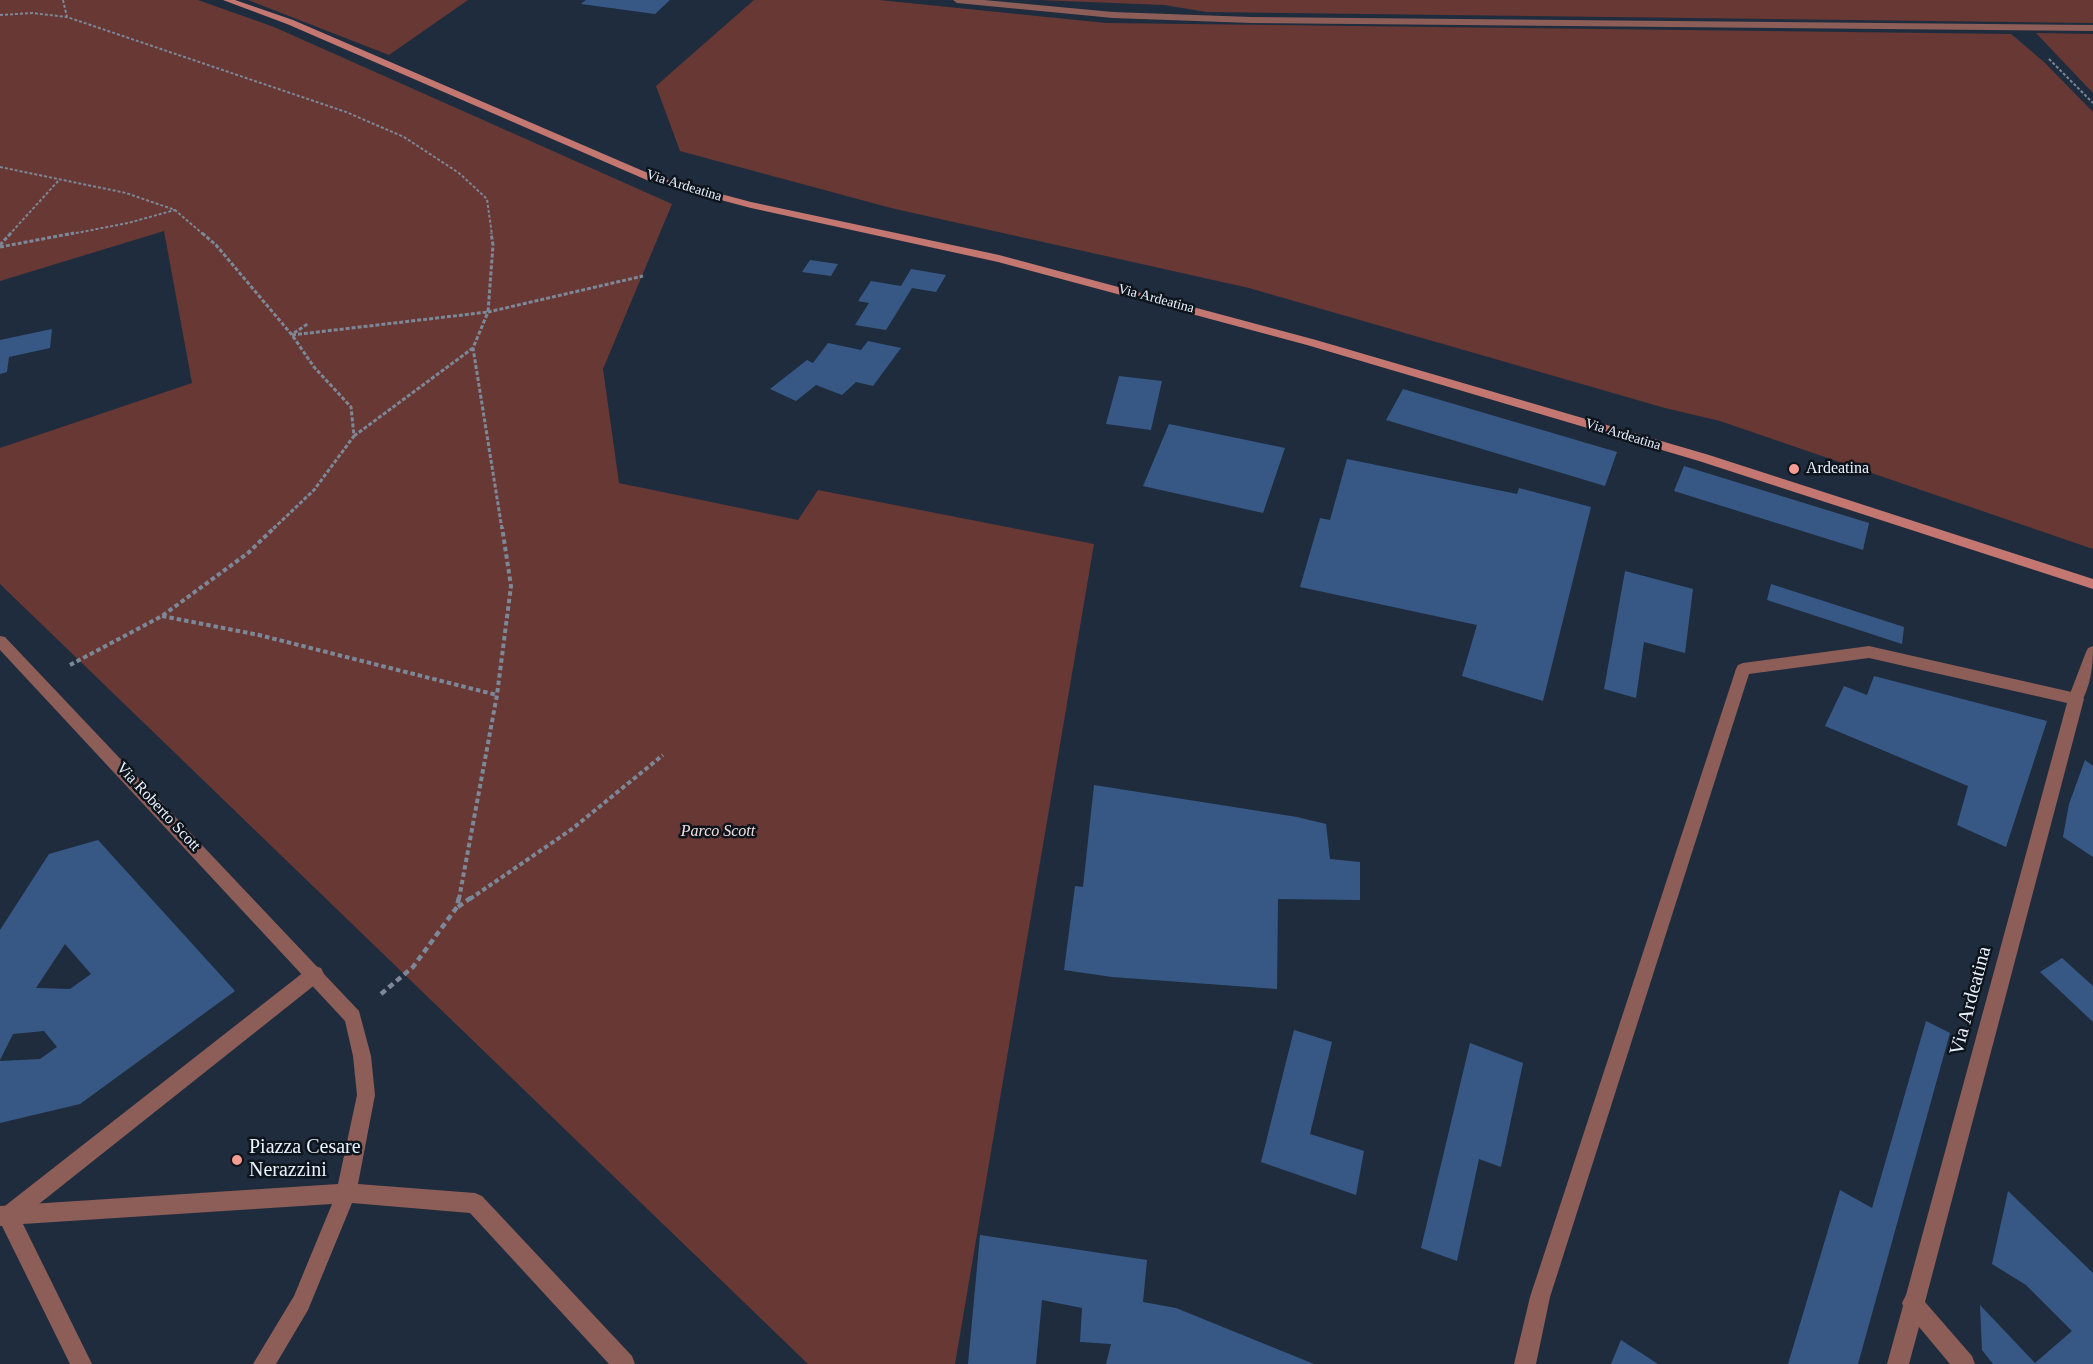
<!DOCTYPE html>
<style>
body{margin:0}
canvas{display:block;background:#1e2c3e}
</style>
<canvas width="2093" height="1364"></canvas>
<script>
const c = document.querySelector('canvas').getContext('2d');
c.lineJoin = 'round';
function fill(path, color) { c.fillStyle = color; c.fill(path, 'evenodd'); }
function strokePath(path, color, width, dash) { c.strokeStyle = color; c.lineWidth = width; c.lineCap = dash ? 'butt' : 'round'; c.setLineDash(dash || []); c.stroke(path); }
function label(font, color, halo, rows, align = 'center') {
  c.font = font + ' "Times New Roman",serif'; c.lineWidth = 5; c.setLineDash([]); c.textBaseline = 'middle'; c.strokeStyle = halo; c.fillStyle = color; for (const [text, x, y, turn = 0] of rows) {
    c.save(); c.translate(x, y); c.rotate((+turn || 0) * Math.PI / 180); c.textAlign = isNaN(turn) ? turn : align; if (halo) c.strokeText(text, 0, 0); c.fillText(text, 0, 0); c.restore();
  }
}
const green = new Path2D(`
 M 0,0 L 198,0 L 274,27 L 672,204 L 603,369 L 619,483 L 798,520 L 818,490 L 1094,544 L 955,1364 L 808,1364 L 0,584 L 0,448 L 192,383 L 164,231 L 0,281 Z
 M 248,0 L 468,0 L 389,55 Z
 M 754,0 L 879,0 L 1106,23 L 2011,34 L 2044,62 L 2093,112 L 2093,549 L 1720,421 L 1665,408 L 1249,288 L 891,208 L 680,151 L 656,86 Z
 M 1038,0 L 2093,0 L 2093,23 L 1207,12 L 1164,5 Z
 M 2036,33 L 2093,34 L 2093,93 Z`);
const building = new Path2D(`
 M 586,0 L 670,0 L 655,14 L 581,4 Z
 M 810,260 L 838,264 L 831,276 L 802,272 Z
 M 911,269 L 946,275 L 936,292 L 912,288 L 886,330 L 855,325 L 869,303 L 858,301 L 871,281 L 901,286 Z
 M 52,329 L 50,348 L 9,357 L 7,372 L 0,374 L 0,340 Z
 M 868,341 L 901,348 L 873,386 L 856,382 L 842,395 L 816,385 L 796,401 L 770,389 L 807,360 L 813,363 L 828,343 L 861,350 Z
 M 1119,376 L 1162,381 L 1151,430 L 1106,424 Z
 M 1403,389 L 1617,452 L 1605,486 L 1386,420 Z
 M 1169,424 L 1285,448 L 1263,513 L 1143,486 Z
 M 1347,459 L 1517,494 L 1519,488 L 1591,507 L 1543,701 L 1462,676 L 1477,625 L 1300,587 L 1320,518 L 1330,520 Z
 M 1684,466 L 1869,523 L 1863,550 L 1674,491 Z
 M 1625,571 L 1693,589 L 1685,653 L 1644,642 L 1636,698 L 1604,689 Z
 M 1771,584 L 1904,627 L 1902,644 L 1767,600 Z
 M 1874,676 L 2047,721 L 2006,847 L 1957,825 L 1968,786 L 1825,726 L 1844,686 L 1867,695 Z
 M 2085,760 L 2093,766 L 2093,857 L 2063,837 L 2069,804 Z
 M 1094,785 L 1297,817 L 1326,824 L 1330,859 L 1360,862 L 1360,900 L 1278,899 L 1277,989 L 1112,977 L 1064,970 L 1075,886 L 1083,887 Z
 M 98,840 L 235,991 L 80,1104 L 0,1123 L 0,1061 L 40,1059 L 57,1047 L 44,1031 L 13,1034 L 0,1060 L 0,930 L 49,854 ZM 65,944 L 91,974 L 70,989 L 36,988 Z
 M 2062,958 L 2093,986 L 2093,1022 L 2040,972 Z
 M 1926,1021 L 1950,1033 L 1858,1364 L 1788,1364 L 1840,1190 L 1872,1208 Z
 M 1294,1030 L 1332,1042 L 1310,1134 L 1364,1151 L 1356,1195 L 1261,1162 Z
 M 1470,1043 L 1523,1063 L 1501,1167 L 1479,1159 L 1457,1261 L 1421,1248 Z
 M 2008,1191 L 2093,1273 L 2093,1364 L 1993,1364 L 1982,1350 L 1980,1305 L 2035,1363 L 2072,1331 L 2026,1285 L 1992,1264 Z
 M 980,1235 L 1147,1260 L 1143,1302 L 1176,1308 L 1314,1364 L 1106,1364 L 1111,1344 L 1080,1342 L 1082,1308 L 1042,1300 L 1036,1364 L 968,1364 Z
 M 1621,1340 L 1658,1364 L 1611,1364 Z`);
const pathFar3 = new Path2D(`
 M 63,0 L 67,17
 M 0,15 L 32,13 L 67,17 L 346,112 L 404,137 L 459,173 L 487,199 L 492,235
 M 2049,59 L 2093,103
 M 0,167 L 126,193 L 175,210 L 204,235
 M 9,235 L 59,180
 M 66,235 L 128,223 L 175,210`);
const pathFar2 = new Path2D(`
 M 202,233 L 216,245 L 292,335 L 314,367 L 351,407 L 354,436 L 314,490 L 273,529
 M 0,245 L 11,233
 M 0,247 L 74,233
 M 294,333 L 309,323
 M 292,335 L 488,312 L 493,245 L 491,233
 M 354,436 L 473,348
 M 502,529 L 473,348 L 488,312 L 643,276`);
const pathFar1 = new Path2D(`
 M 162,616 L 259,635 L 497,695
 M 70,665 L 162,616 L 248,553 L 275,527
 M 459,899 L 497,695 L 511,586 L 502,527
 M 470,899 L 572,829 L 663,755`);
const path = new Path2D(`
 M 458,907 L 472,897
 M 381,994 L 413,967 L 457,907 L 459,897`);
const lane = new Path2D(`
 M 953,0 L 984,0 L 1113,12 L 1251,17 L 2093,25 L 2093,31 L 1251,23 L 1113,18 L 957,3 Z
 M 1869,646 L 2076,693 L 2081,695 L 2084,699 L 1925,1302 L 1972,1356 L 1975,1364 L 1950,1364 L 1919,1327 L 1909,1364 L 1887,1364 L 1903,1306 L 1902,1303 L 1906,1295 L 2067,703 L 1869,658 L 1749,674 L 1550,1297 L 1536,1364 L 1514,1364 L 1530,1297 L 1736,669 L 1738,665 L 1743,663 Z
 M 315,966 L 321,968 L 324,974 L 321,980 L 15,1223 L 8,1226 L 1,1223 L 1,1209 L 309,968 Z`);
const street = new Path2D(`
 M 0,636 L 5,637 L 359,1011 L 371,1056 L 375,1095 L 358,1184 L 475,1193 L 482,1196 L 632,1356 L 635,1364 L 609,1364 L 470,1213 L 352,1203 L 308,1310 L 276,1364 L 253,1364 L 294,1296 L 332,1204 L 23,1224 L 92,1364 L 70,1364 L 2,1226 L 0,1226 L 0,1206 L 338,1184 L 357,1095 L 353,1056 L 345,1021 L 0,650 Z
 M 2093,646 C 2093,667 2091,684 2081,703 L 2071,703 L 2068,699 L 2086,652 L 2088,648 Z`);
const secondary = new Path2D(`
 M 223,0 L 235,0 L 293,20 L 657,177 L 751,202 L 999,255 L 1316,340 L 1709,455 L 2093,579 L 2093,589 L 1699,461 L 1307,345 L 998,262 L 751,208 L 649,181 L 287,24 Z`);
const markers = [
 [1794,469,6,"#f59c93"],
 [237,1160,6,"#f59c93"]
];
const farStreetnames = [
 ["Via Ardeatina",684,186,17],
 ["Via Ardeatina",1156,299,15],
 ["Via Ardeatina",1623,435,17]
];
const poiNames = [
 ["Ardeatina",1806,469]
];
const streetNames = [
 ["Via Roberto Scott",158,807,47]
];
const parkNames = [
 ["Parco Scott",718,832]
];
const nearStreetnames = [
 ["Via Ardeatina",1971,1001,-75]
];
const nearPoinames = [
 ["Piazza Cesare",249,1148],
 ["Nerazzini",249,1171]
];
fill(green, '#683834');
fill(building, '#375884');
strokePath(pathFar3, '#7c8797', 2, [3, 2]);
strokePath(pathFar2, '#7c8797', 3, [4, 2]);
strokePath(pathFar1, '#7c8797', 4, [4.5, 3]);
strokePath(path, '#7c8797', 4.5, [6, 4]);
fill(lane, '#8d5d57');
fill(street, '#8d5d57');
fill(secondary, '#c37770');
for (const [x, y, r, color] of markers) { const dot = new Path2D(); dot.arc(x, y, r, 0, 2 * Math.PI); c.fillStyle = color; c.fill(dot); strokePath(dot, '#0e141c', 2); }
label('14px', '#e9f2ff', '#0e141c', farStreetnames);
label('16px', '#e9f2ff', '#0e141c', poiNames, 'left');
label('16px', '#e9f2ff', '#0e141c', streetNames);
label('italic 16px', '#f3dfdc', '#0e141c', parkNames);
label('20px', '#e9f2ff', '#0e141c', nearStreetnames);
label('20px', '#e9f2ff', '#0e141c', nearPoinames, 'left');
</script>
